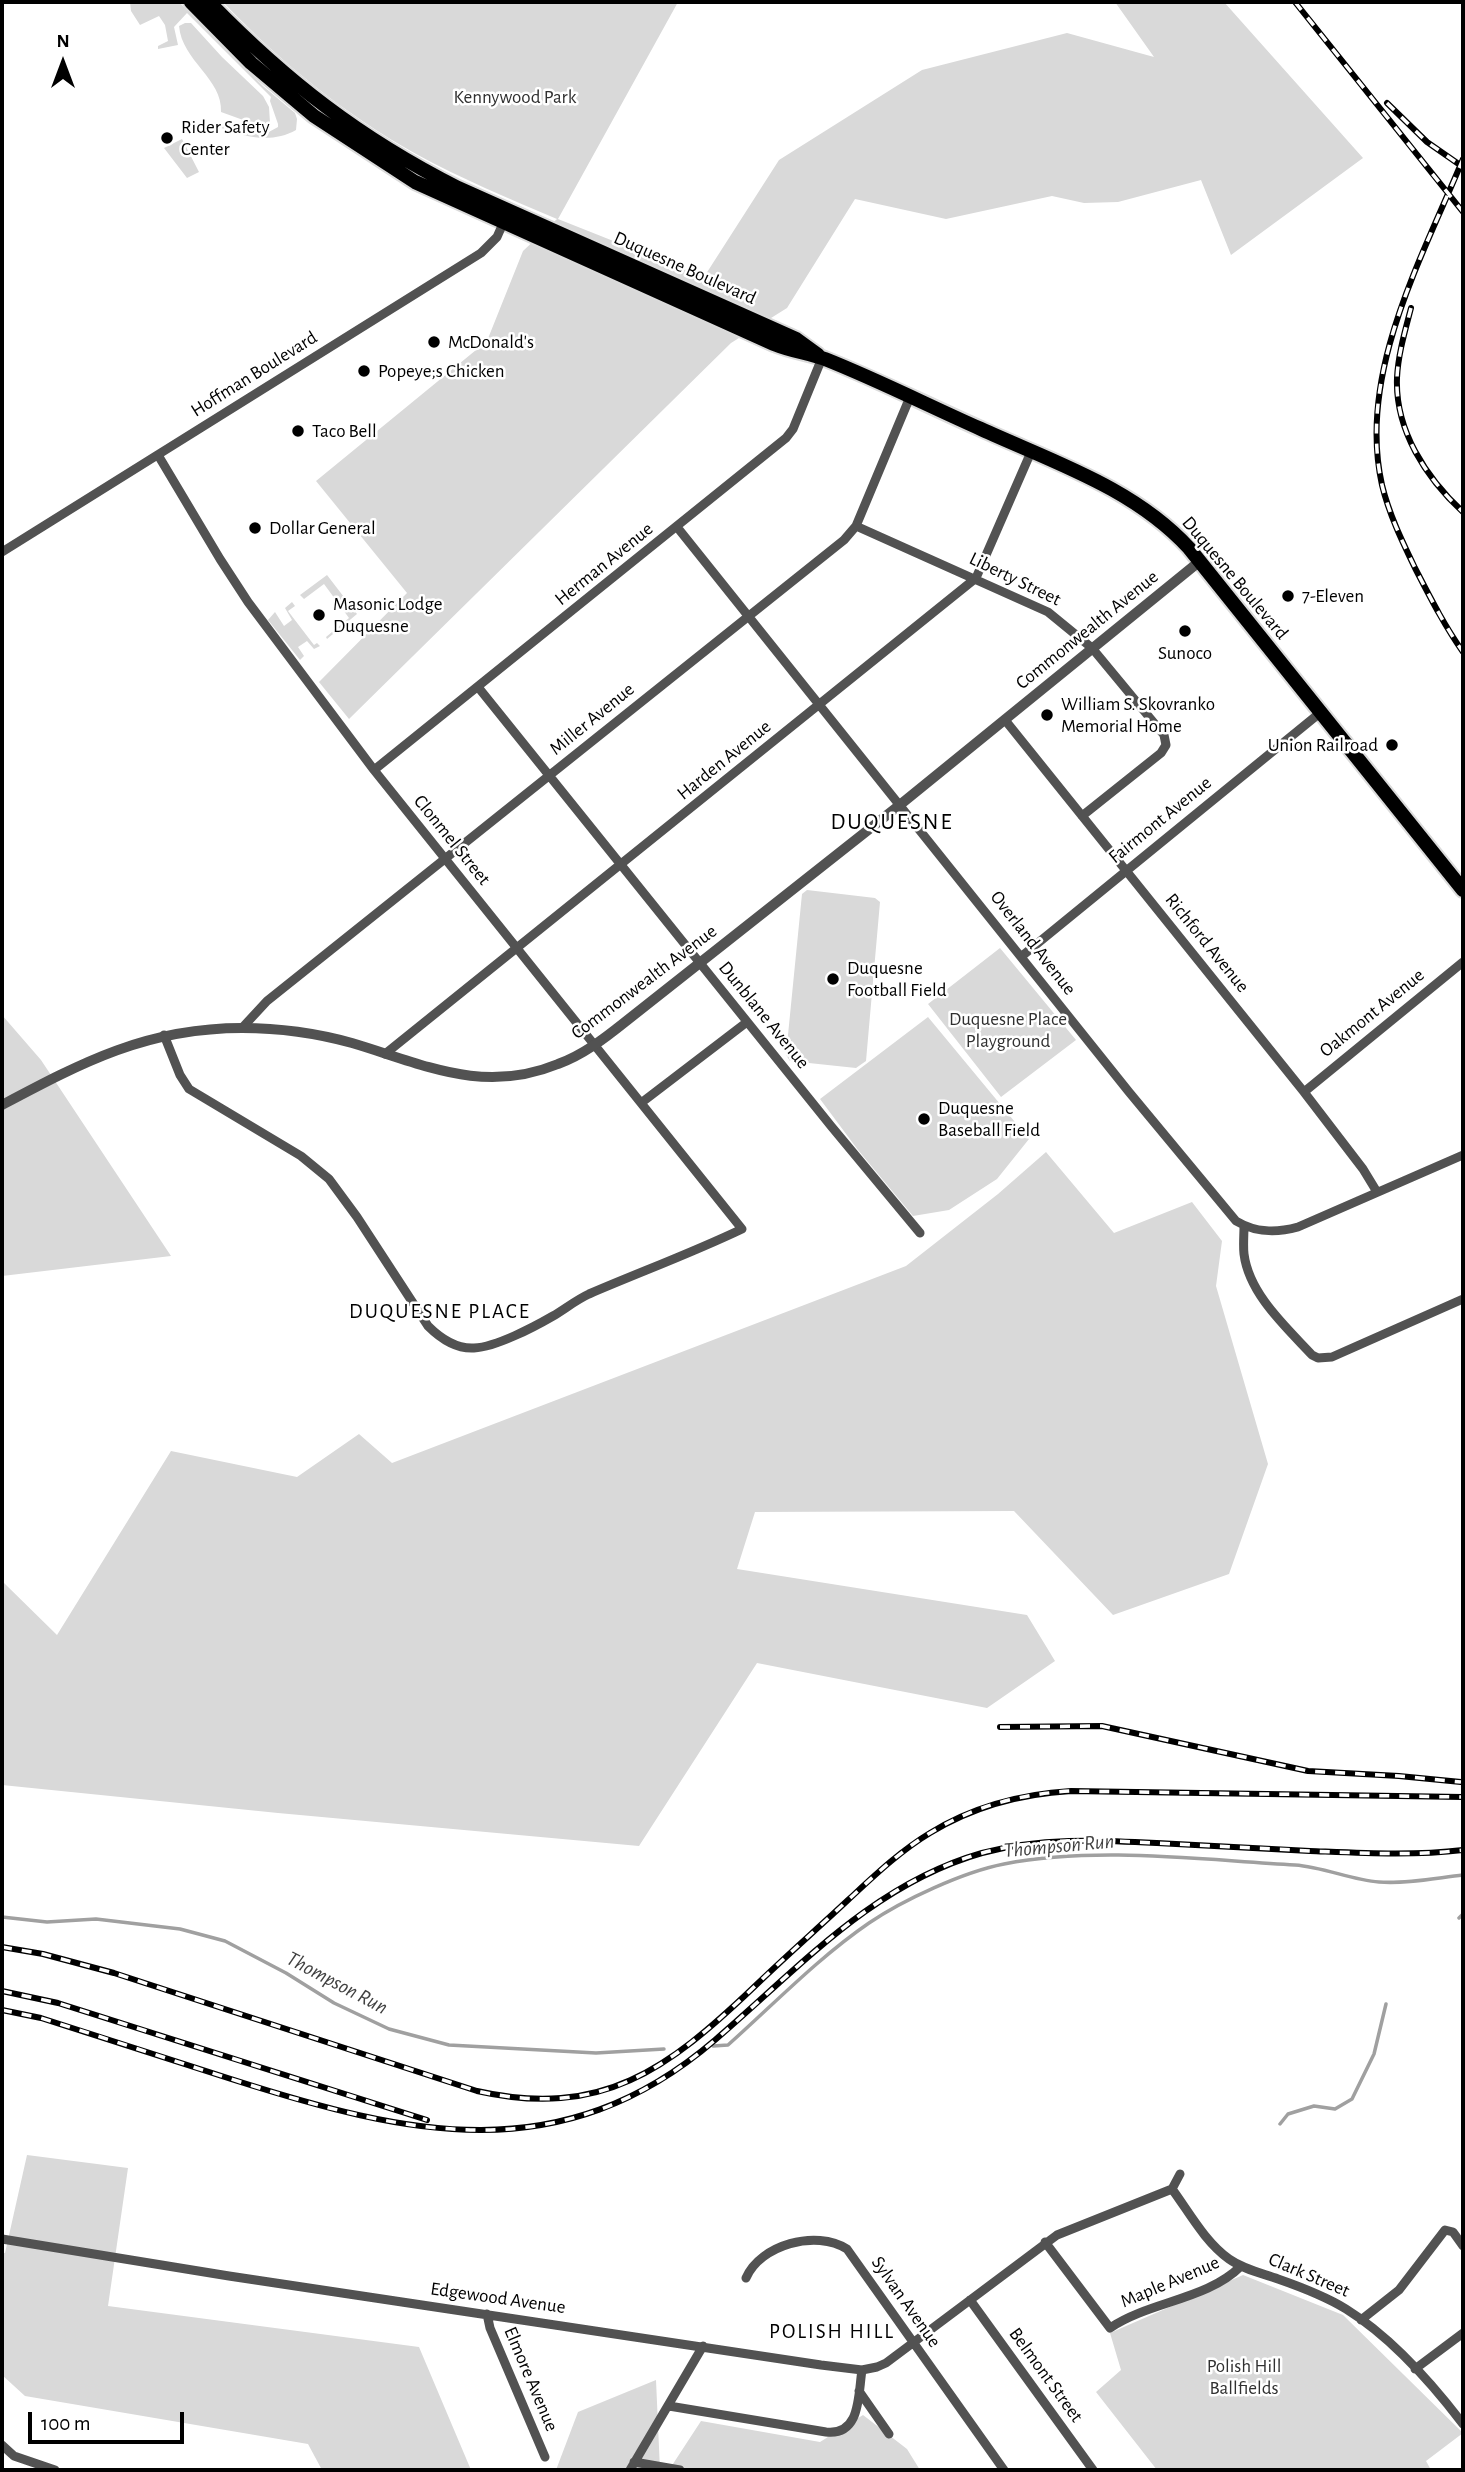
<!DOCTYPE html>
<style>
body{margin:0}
#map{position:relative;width:1465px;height:2472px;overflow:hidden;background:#fff;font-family:"Alegreya Sans",sans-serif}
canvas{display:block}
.frame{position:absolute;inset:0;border:4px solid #000;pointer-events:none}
.north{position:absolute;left:28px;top:28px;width:70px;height:70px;-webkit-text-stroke:5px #fff;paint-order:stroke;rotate:0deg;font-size:19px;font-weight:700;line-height:28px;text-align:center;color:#000}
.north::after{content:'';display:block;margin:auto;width:24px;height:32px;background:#000;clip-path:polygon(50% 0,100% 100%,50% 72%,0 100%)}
.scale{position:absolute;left:28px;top:2412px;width:156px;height:32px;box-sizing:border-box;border:4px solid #000;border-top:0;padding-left:9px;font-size:21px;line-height:24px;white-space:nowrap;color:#000;-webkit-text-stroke:5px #fff;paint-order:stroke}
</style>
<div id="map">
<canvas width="1465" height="2472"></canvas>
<div class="frame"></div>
<div class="north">N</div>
<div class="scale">100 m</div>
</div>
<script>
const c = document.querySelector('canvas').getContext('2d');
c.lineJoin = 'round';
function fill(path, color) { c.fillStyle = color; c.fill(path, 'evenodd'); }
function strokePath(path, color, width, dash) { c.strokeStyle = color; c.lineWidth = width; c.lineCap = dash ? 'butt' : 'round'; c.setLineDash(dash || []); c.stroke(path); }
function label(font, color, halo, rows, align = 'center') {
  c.font = font + ' "Alegreya Sans",sans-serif'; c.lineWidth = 5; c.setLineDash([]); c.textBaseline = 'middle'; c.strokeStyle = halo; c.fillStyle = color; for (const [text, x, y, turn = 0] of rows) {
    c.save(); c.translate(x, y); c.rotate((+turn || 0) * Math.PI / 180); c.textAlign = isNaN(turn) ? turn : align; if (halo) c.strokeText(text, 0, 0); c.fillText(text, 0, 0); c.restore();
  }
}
const green = new Path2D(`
 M 130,2 L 179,2 L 263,86 L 295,113 L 297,119 L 296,130 C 272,144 243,137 219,127 L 220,124 L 267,133 L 278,127 L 278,124 L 270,101 L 271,97 L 187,13 L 174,27 L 178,45 L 158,49 L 158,46 L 168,41 L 165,25 L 159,16 L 140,25 L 131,11 Z
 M 223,2 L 678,2 L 558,219 L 704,277 L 779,160 L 922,70 L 1067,33 L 1154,57 L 1115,2 L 1224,2 L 1363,158 L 1231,255 L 1201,180 L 1118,202 L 1084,203 L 1052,196 L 946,219 L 855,199 L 787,308 L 731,343 L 349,719 L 319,682 L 407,593 L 316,481 L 487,341 L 523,251 L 557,219 C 510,199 462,179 416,154 C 344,114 280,62 223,2 Z
 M 185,23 L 191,23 L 222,57 L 263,96 L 269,107 L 270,123 L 257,125 L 221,112 C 223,79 182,61 179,26 Z
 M 182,139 L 199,172 L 187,178 L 164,148 Z
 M 327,575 L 357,614 L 327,639 L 326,637 L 349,618 L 324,584 L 304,599 L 300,595 Z
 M 292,602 L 295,606 L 288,611 L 314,645 L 317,643 L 320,646 L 314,649 L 307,641 L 298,647 L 304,656 L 300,660 L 268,620 L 275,612 L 284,626 L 292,620 L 285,608 Z
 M 807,890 L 875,898 L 880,902 L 866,1061 L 856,1068 L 790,1061 L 786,1055 L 802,894 Z
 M 1000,948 L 1076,1040 L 1001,1097 L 928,1004 Z
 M 2,1015 L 41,1060 L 171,1256 L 2,1276 Z
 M 928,1017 L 1029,1139 L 997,1179 L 949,1210 L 913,1216 L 858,1150 L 820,1099 Z
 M 1046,1152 L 1114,1233 L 1192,1202 L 1222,1241 L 1216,1286 L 1268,1464 L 1229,1574 L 1113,1615 L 1014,1511 L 755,1512 L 737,1569 L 1027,1615 L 1055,1661 L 987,1708 L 757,1663 L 639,1846 L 278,1813 L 2,1785 L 2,1581 L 57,1635 L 171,1451 L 297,1477 L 359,1434 L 392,1463 L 906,1266 L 998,1194 Z
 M 27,2155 L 128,2168 L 108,2306 L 419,2347 L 471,2470 L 322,2470 L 308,2444 L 25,2396 L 2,2375 L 2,2253 L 5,2253 Z
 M 1243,2275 L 1343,2315 L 1463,2433 L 1426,2461 L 1431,2470 L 1157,2470 L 1096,2392 L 1121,2370 L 1110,2333 Z
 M 656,2380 L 660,2470 L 556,2470 L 578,2412 Z
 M 863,2415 L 907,2449 L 920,2470 L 669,2470 L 701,2421 L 820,2442 Z`);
const stream = new Path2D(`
 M 2,1917 L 47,1922 L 96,1919 L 180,1929 L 225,1941 L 286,1973 L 334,2003 L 389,2029 L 449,2045 L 596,2053 L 664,2049
 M 1459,1918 L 1463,1914
 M 713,2046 L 728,2045 C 774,2004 818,1958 869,1923 C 903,1900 963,1872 1004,1864 C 1098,1846 1201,1860 1295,1865 C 1324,1867 1351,1880 1379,1882 C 1406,1884 1436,1878 1463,1875
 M 1280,2124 L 1288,2114 L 1314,2106 L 1335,2109 L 1352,2099 L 1374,2054 L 1386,2004`);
const minor = new Path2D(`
 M 158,455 L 220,559 L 248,602 L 374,770 L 742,1229 C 692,1253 640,1272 589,1294 C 576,1300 565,1309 553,1316 C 534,1327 496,1347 474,1348 C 456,1349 440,1338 428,1326 L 357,1217 L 329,1179 L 301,1156 L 189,1089 L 180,1075 L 164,1035
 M 856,526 L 1048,612 L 1092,648 L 1164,735 L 1166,745 L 1161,753 L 1082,816
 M 677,527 L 1129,1092 L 1236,1221 C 1256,1233 1276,1233 1298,1227 L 1463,1155
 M 2,552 L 481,253 L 497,237 L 505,219
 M 478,687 L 831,1126 L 920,1233
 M 1005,720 L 1304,1092 L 1363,1169 L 1377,1192
 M 374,770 L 786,438 L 793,429 L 822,358
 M 1022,956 L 1321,712
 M 242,1028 L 267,1001 L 844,540 L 856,526 L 910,397
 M 385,1054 L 976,578 L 1031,452
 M 1304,1092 L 1463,962
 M 641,1103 L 747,1022
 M 1244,1226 C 1244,1235 1243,1245 1244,1254 C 1249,1294 1286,1327 1312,1355 L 1318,1358 L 1332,1357 L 1463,1299
 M 1172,2189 C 1189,2212 1205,2242 1229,2259 C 1243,2269 1261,2273 1278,2279 C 1301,2287 1325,2296 1346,2309 C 1391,2337 1431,2382 1463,2424
 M 2,2239 L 229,2276 L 821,2365 L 862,2370 L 877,2367 L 886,2363 L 1057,2235 L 1172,2189 L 1180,2174
 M 1045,2242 L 1110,2328 C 1150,2301 1207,2300 1241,2266
 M 746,2278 C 760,2245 816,2229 847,2249 L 1004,2470
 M 970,2300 L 1093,2470
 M 487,2314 L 490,2328 L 545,2457
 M 1361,2320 L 1399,2290 L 1445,2230 L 1453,2232 L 1463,2246
 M 1415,2369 L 1463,2333
 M 859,2391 L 889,2434
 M 669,2406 L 826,2432 C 861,2436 858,2395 862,2370
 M 2,2445 L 14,2456 L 55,2470
 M 634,2462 L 680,2470
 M 630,2470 L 703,2346`);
const tertiary = new Path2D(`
 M 2,1105 C 83,1062 147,1028 242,1028 C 279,1028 316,1033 352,1043 C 423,1064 483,1095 558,1064 C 583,1055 605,1038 625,1022 L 901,804 L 1200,561`);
const primary = new Path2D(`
 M 191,2 L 251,63 L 314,116 L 415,182 L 774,344 C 791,351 808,353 825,359 C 878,380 929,406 981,429 C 1053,462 1134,488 1189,548 L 1463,890
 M 209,2 C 286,81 359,138 458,188 L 796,339 L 818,355`);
const rail = new Path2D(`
 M 1295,2 L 1463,212
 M 1387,103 L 1427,142 L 1463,167
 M 1463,159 C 1422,258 1357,374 1382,485 C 1389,514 1402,541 1415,568 C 1430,597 1444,625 1463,652
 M 1411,308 C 1405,331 1398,355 1397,378 C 1395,430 1426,478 1463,512
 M 1000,1727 L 1102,1726 L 1308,1771 L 1399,1776 L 1461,1782
 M 2,1947 L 43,1954 L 114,1973 L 477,2091 C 602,2119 668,2069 754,1987 C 785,1957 817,1929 848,1900 C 874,1876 900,1851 930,1833 C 974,1806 1020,1794 1071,1791 L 1463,1797
 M 2,1991 L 58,2003 L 427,2120
 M 2,2010 L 41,2018 C 105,2038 168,2059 231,2079 C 407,2135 561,2172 715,2040 C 799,1968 873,1884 982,1853 C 1040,1837 1098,1840 1157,1843 C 1208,1846 1259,1848 1310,1851 C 1361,1853 1412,1856 1463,1850`);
const markers = [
 [167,138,7,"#000"],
 [434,342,7,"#000"],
 [364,371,7,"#000"],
 [298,431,7,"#000"],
 [255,528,7,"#000"],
 [1288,596,7,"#000"],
 [319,615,7,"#000"],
 [1185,631,7,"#000"],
 [1047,715,7,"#000"],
 [1392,745,7,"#000"],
 [833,979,7,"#000"],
 [924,1119,7,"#000"]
];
const parkNames = [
 ["Kennywood Park",515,97],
 ["Duquesne Place",1008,1019],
 ["Playground",1008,1041],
 ["Polish Hill",1244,2366],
 ["Ballfields",1244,2388]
];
const poiNames = [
 ["Rider Safety",181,127],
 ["Center",181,149],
 ["McDonald's",448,342],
 ["Popeye;s Chicken",378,371],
 ["Taco Bell",312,431],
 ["Dollar General",269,528],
 ["7-Eleven",1302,596],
 ["Masonic Lodge",333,604],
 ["Duquesne",333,626],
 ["Sunoco",1185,653,"center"],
 ["William S. Skovranko",1061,704],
 ["Memorial Home",1061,726],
 ["Union Railroad",1378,745,"right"],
 ["Duquesne",847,968],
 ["Football Field",847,990],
 ["Duquesne",938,1108],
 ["Baseball Field",938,1130]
];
const streetNames = [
 ["Duquesne Boulevard",685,268,24],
 ["Hoffman Boulevard",254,374,-32],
 ["Herman Avenue",604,564,-39],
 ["Duquesne Boulevard",1235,578,50],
 ["Liberty Street",1015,579,26],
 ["Commonwealth Avenue",1087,630,-39],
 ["Miller Avenue",592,719,-39],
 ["Harden Avenue",724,760,-39],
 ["Fairmont Avenue",1160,820,-39],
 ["Clonmel Street",452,840,51],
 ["Overland Avenue",1033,943,52],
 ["Richford Avenue",1207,943,51],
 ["Commonwealth Avenue",644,982,-37],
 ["Oakmont Avenue",1372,1013,-39],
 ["Dunblane Avenue",764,1015,51],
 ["Clark Street",1309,2275,23],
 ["Maple Avenue",1170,2282,-23],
 ["Edgewood Avenue",498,2298,8],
 ["Sylvan Avenue",906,2302,55],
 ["Belmont Street",1046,2375,54],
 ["Elmore Avenue",531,2379,67]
];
const neighbourhoodNames = [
 ["DUQUESNE PLACE",440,1312],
 ["POLISH HILL",832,2332]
];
const waterNames = [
 ["Thompson Run",1059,1846,-5],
 ["Thompson Run",337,1983,28]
];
const quarterNames = [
 ["DUQUESNE",892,822]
];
fill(green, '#d9d9d9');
strokePath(stream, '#a0a0a0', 3.5);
strokePath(primary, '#dbdbdb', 18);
strokePath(minor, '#525252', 9);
strokePath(tertiary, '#525252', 10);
strokePath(primary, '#000', 14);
strokePath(rail, '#000', 6);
strokePath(rail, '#fff', 3.5, [10]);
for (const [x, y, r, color] of markers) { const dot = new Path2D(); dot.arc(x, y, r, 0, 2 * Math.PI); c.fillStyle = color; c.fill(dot); strokePath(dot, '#fff', 2.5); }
label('19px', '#303030', '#fff', parkNames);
label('19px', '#000', '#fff', poiNames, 'left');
label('19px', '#000', '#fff', streetNames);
c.letterSpacing = '2px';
label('21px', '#000', '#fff', neighbourhoodNames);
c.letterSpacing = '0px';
label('italic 21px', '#414141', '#fff', waterNames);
c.letterSpacing = '2px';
label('23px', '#000', '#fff', quarterNames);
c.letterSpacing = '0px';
</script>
